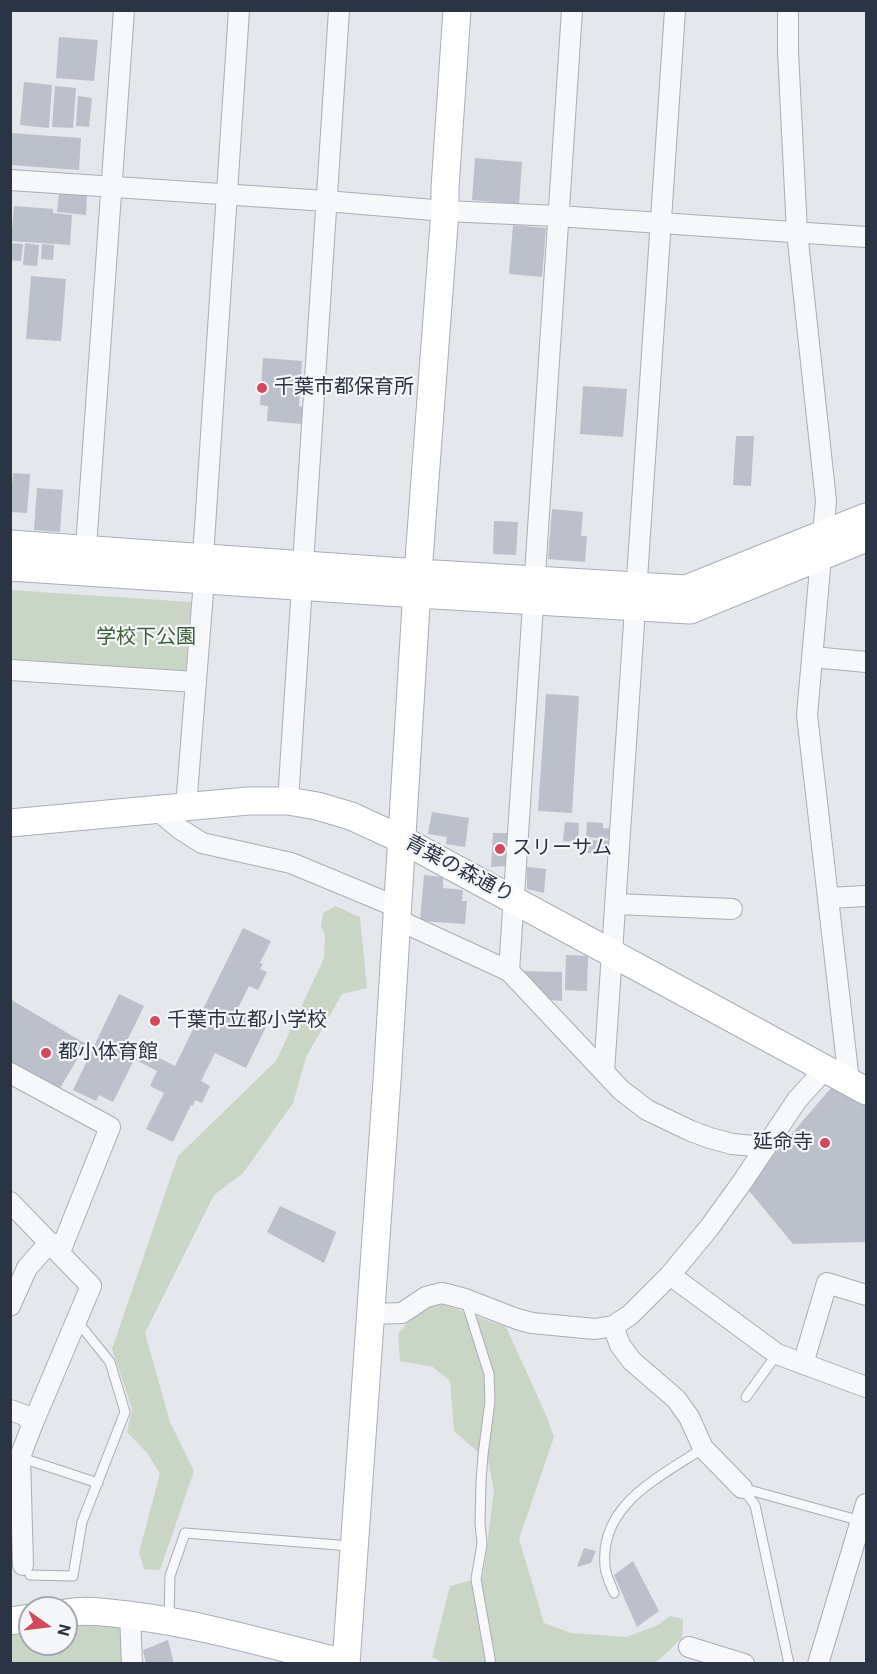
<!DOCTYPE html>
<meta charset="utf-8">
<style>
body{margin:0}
#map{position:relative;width:877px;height:1674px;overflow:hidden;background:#e4e7ec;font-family:Roboto,sans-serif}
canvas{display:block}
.frame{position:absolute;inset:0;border:12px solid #2b3445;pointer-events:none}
.north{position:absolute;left:18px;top:1596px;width:60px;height:60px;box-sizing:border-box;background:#f4f6f9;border:2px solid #a4a8b1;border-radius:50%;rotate:104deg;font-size:16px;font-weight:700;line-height:24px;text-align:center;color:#2b3445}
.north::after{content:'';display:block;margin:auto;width:21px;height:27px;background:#d1495b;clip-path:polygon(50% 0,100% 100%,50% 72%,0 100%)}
</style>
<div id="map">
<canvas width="877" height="1674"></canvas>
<div class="frame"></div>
<div class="north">N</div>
</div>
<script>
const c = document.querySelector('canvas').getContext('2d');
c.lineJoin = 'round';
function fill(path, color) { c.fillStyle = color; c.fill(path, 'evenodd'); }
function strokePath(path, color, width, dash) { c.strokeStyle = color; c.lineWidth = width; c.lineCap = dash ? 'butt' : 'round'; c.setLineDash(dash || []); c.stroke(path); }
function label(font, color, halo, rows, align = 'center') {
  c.font = font + ' Roboto,"Noto Sans JP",sans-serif'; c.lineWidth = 4.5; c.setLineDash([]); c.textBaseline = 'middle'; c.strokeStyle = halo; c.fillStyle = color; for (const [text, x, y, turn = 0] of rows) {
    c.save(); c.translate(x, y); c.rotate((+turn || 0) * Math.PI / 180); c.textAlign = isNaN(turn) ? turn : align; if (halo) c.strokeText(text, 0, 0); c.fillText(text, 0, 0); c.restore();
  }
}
const green = new Path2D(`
 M 10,590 L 191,602 L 186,669 L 174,679 L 11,667 Z
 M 335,906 L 360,917 L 367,988 L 342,994 L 306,1057 L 293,1103 L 243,1173 L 214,1195 L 145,1333 L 170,1422 L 194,1471 L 160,1570 L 144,1569 L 139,1553 L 160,1473 L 147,1453 L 127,1432 L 132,1409 L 112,1349 L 178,1156 L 276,1061 L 324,958 L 325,935 L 321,927 L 323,913 Z
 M 434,1301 L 506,1327 L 546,1415 L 554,1437 L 519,1539 L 544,1623 L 571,1633 L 627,1637 L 658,1625 L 670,1616 L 683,1619 L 682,1638 L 660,1659 L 652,1664 L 446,1664 L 432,1657 L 450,1586 L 483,1577 L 494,1490 L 488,1461 L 454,1431 L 450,1381 L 433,1367 L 400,1361 L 398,1334 L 416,1312 Z
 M 78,1621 L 126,1629 L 127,1663 L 11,1663 L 10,1633 L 30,1629 L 30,1644 L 66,1644 L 66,1623 Z`);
const building = new Path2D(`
 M 59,37 L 98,40 L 94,81 L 56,78 Z
 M 24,82 L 52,85 L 49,128 L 20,125 Z
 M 55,86 L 76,88 L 73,128 L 52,127 Z
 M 78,96 L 92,98 L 89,127 L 76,126 Z
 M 10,133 L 81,138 L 79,170 L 10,165 Z
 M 475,158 L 522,162 L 519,204 L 472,200 Z
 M 59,192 L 87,194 L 86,215 L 57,212 Z
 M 14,206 L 53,209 L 53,213 L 72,215 L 70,245 L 11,241 Z
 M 513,225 L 546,228 L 542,277 L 509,274 Z
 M 10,243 L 23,244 L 21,261 L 10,260 Z
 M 25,243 L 39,245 L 37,266 L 23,265 Z
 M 42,244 L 54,245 L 53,260 L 41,259 Z
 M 31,276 L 66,279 L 61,341 L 26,339 Z
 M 263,358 L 302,361 L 299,406 L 303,407 L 302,424 L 267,421 L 268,406 L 260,405 Z
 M 583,386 L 627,389 L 623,437 L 580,434 Z
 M 736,436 L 754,436 L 751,486 L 733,485 Z
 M 13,473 L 30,474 L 27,513 L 10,512 Z
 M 37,488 L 63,490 L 60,532 L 34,530 Z
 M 552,509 L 583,512 L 581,536 L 587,536 L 585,562 L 548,559 Z
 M 494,521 L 518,522 L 516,555 L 493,554 Z
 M 546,694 L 579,696 L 572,813 L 538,811 Z
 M 432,812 L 469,818 L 465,847 L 446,844 L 447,837 L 428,834 Z
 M 565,822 L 579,823 L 578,842 L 563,841 Z
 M 587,822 L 603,823 L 603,828 L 614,829 L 613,839 L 586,837 Z
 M 493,833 L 510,833 L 507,866 L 491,867 Z
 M 587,840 L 613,841 L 612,854 L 587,853 Z
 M 527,867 L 546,869 L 544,893 L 527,889 Z
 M 424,875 L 443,877 L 443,888 L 463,890 L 462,901 L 467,901 L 465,924 L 420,921 Z
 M 243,928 L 271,941 L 260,963 L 263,964 L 260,969 L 267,972 L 258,990 L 249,986 L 236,1012 L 266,1027 L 246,1068 L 215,1053 L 201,1081 L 210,1086 L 202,1103 L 195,1100 L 193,1106 L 191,1105 L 173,1142 L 146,1129 L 164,1093 L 150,1086 L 157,1071 L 136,1060 L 141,1049 L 175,1066 Z
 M 566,955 L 588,956 L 587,991 L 565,990 Z
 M 521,971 L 562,972 L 562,1001 L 550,1000 Z
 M 119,994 L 144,1006 L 124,1047 L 137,1054 L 113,1102 L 99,1095 L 96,1101 L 73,1090 Z
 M 10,999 L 86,1044 L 59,1090 L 10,1062 Z
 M 837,1081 L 866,1099 L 866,1242 L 793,1244 L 746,1187 Z
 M 280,1206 L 336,1232 L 324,1263 L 267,1232 Z
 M 584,1548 L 596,1551 L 591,1563 L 577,1567 Z
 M 633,1561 L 659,1611 L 637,1627 L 614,1575 Z
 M 168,1640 L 174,1664 L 146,1664 L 143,1650 Z`);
const lane = new Path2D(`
 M 466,1301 L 489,1374 L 490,1401 L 483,1455 L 481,1481 L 480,1523 L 482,1544 L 476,1579 L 491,1664
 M 746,1397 L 777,1354
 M 19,1457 L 98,1483
 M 742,1488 L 755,1505 L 789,1664
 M 742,1488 L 861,1521
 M 30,1575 L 73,1576 L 82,1522 L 125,1412 L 110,1362 L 77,1321
 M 614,1593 C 611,1585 606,1576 605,1567 C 599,1504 659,1478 703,1448
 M 169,1618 L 170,1576 L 185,1533 L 338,1545 L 353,1549`);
const street = new Path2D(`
 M 788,10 L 788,51 L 797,232 L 826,501 L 807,715 L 849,1081
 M 10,180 L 326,201 L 445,211 L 558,216 L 866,237
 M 203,557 L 239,10
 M 85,561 L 124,10
 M 303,564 L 339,10
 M 813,657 L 866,662
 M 10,670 L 196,682
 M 288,801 L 302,586
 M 186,807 L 204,580
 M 155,808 L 180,829 L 202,843 L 291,863 L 397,907
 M 828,898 L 866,896
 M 616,904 L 732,909
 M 396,919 L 509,971 L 621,1090 L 647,1110 L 691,1131 L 710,1138 L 732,1144 L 766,1147
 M 509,971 L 572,10
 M 604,1072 L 675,10
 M 10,1073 L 110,1127 L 60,1252
 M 10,1202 L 91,1286 L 33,1423
 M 670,1275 L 777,1354 L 866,1387
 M 10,1306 L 27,1268 L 50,1242
 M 371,1314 L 402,1313 L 426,1297 L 442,1293 L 465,1299 L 517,1319 L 532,1323 L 595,1329 L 613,1326 L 630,1315 L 670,1275 L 709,1228 L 743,1181 L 797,1100 L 825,1069
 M 613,1326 L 620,1345 L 632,1361 L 676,1399 L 689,1417 L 703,1448 L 742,1488
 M 803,1364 L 827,1283 L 866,1295
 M 10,1410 L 24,1415 L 33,1423 L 20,1457 L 23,1565
 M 130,1615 L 132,1664
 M 689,1647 L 744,1664
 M 818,1664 L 866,1504`);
const secondary = new Path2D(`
 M 10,544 L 418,573 L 686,589 L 866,517
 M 10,567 L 417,594 L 690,610 L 866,538
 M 10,823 L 248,801 L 288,801 L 317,806 L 351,816 L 401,839 L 866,1091
 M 66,1613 C 89,1609 112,1613 135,1616 C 206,1625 276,1647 346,1663
 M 10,1621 L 30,1618
 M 346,1664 L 387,1081 L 418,573 L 445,211 L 445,188 L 457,10`);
const markers = [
 [262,388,6,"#d1495b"],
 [500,849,6,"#d1495b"],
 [155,1021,6,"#d1495b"],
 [46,1053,6,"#d1495b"],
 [825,1143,6,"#d1495b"]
];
const poiNames = [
 ["千葉市都保育所",274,388],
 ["スリーサム",512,849],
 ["千葉市立都小学校",167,1021],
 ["都小体育館",58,1053],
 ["延命寺",813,1143,"right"]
];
const parkNames = [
 ["学校下公園",146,638]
];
const streetNames = [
 ["青葉の森通り",459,870,28]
];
fill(green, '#c9d6c5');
fill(building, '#bbc0ca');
strokePath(lane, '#a9aeb7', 11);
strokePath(street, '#a9aeb7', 22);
strokePath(secondary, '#a9aeb7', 29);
strokePath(lane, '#f7f8fa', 9);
strokePath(street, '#f7f8fa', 20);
strokePath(secondary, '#fff', 27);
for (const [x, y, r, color] of markers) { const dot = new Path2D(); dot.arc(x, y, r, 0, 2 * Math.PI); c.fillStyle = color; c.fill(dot); strokePath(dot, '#f4f6f9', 2); }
label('20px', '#2b3445', '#f4f6f9', poiNames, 'left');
label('20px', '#3f6138', '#f4f6f9', parkNames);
label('20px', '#2b3445', '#f4f6f9', streetNames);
</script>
